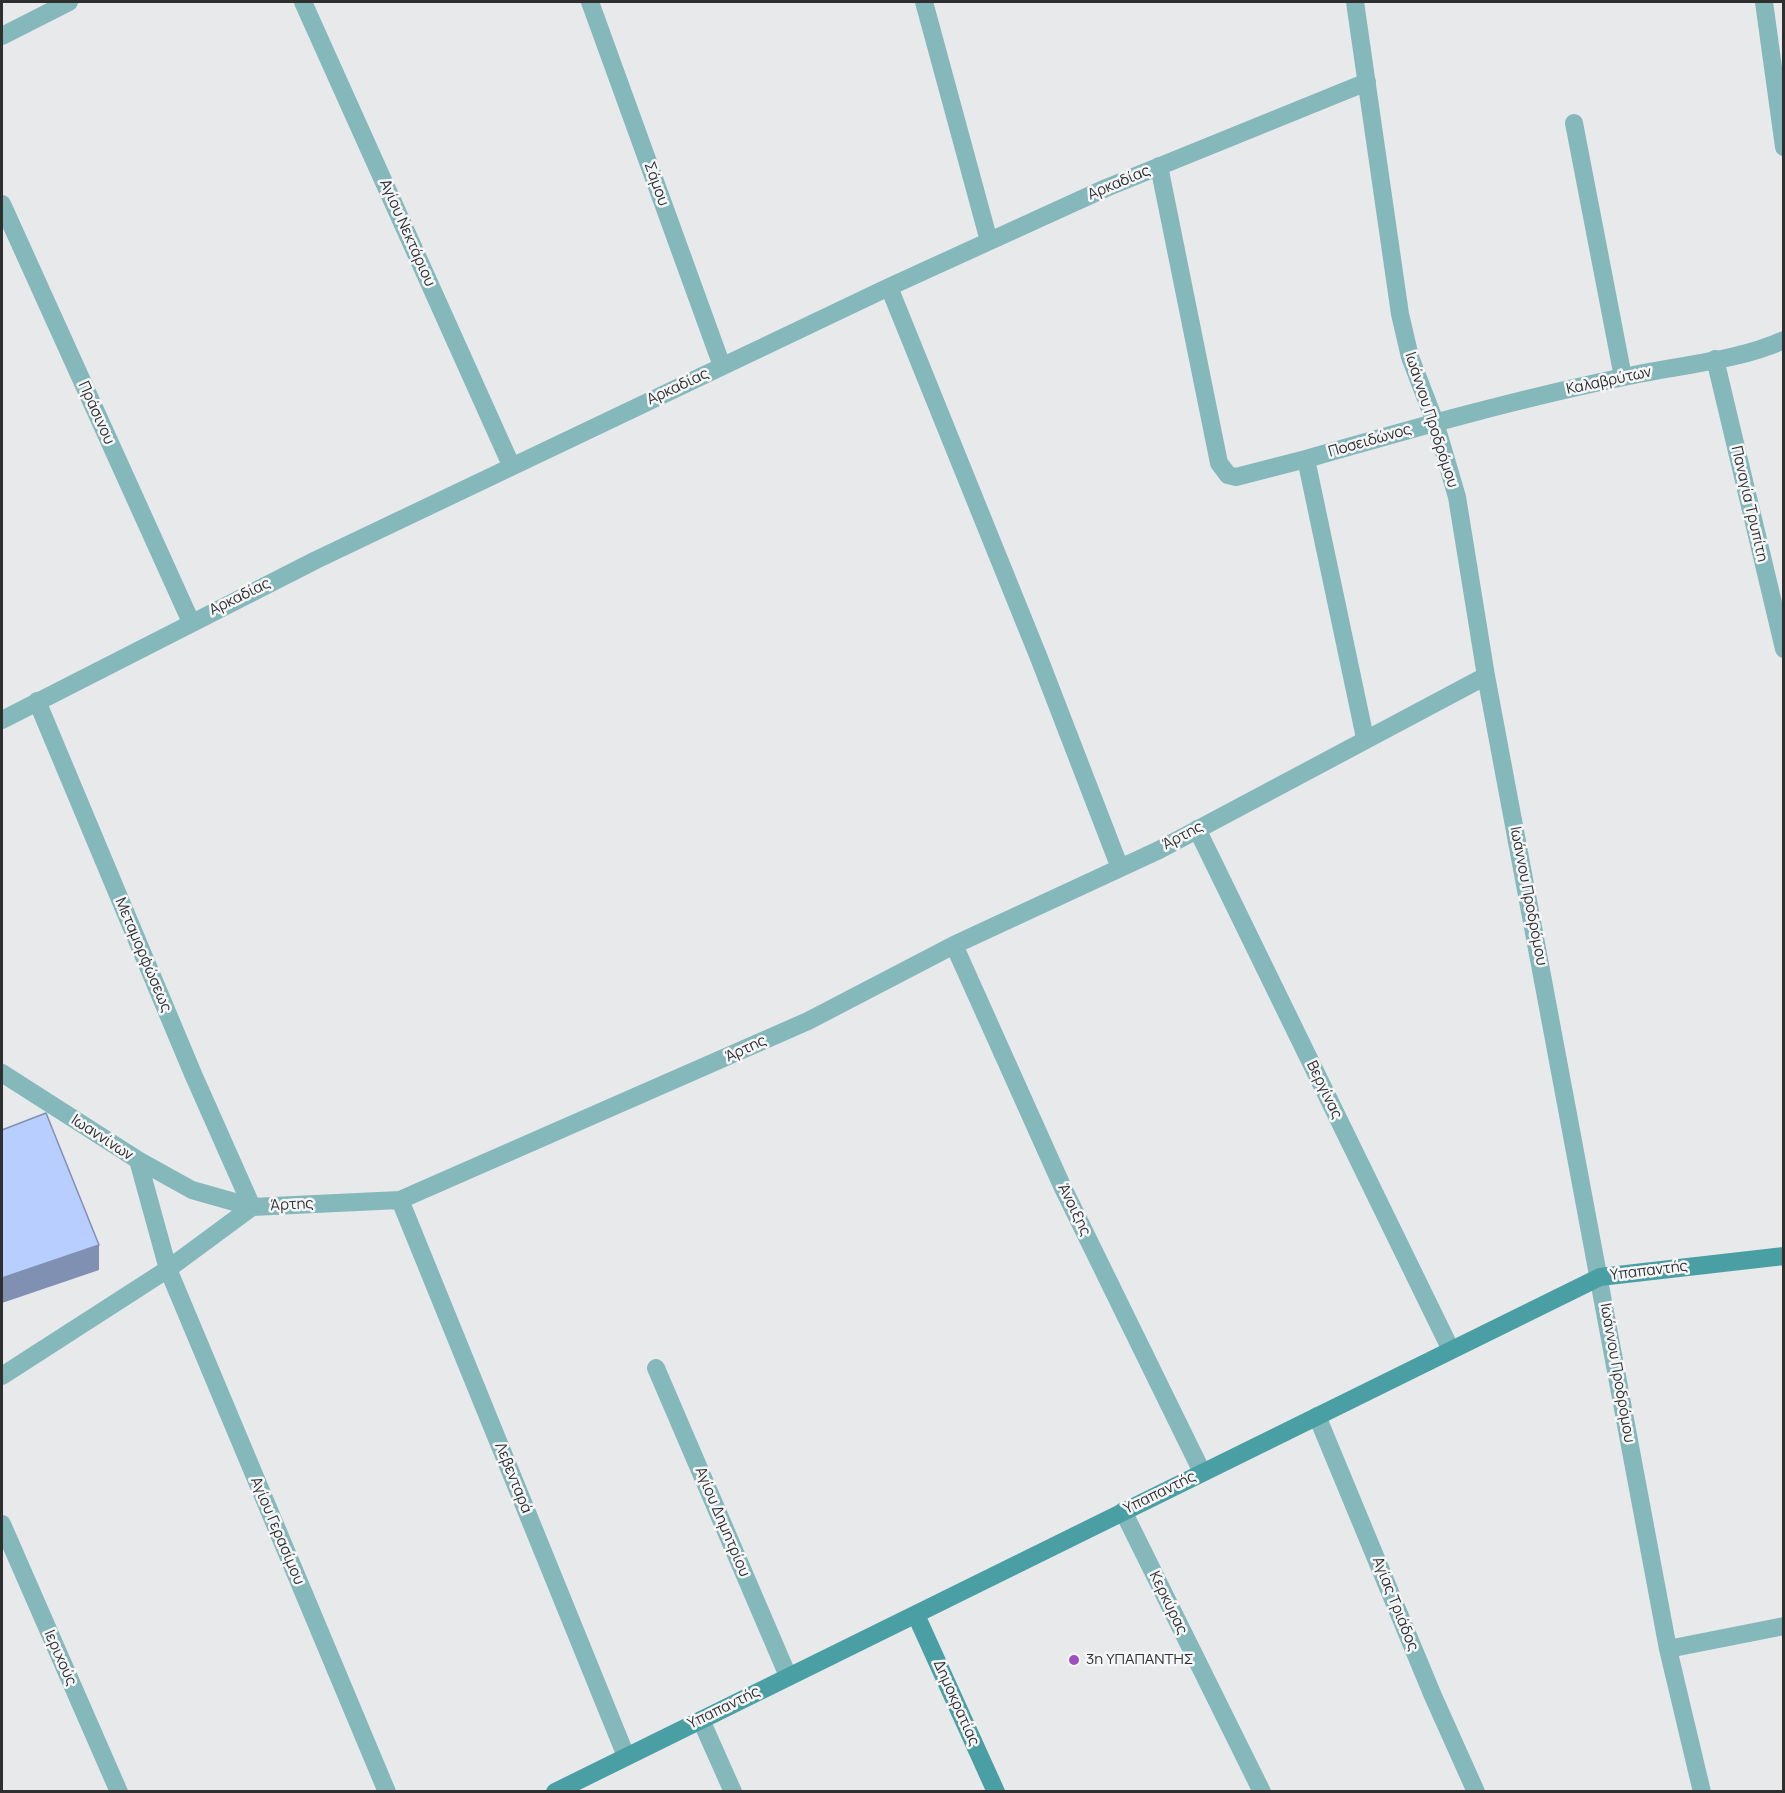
<!DOCTYPE html>
<meta charset="utf-8">
<style>
body{margin:0}
#map{position:relative;width:1785px;height:1793px;overflow:hidden;background:#e8e9eb;font-family:Manrope,sans-serif}
canvas{display:block}
.frame{position:absolute;inset:0;border:3px solid #2f2f30;pointer-events:none}
</style>
<div id="map">
<canvas width="1785" height="1793"></canvas>
<div class="frame"></div>
</div>
<script>
const c = document.querySelector('canvas').getContext('2d');
c.lineJoin = 'round';
function strokePath(path, color, width, dash) { c.strokeStyle = color; c.lineWidth = width; c.lineCap = dash ? 'butt' : 'round'; c.setLineDash(dash || []); c.stroke(path); }
function fill(path, color) { c.fillStyle = color; c.fill(path, 'evenodd'); }
function label(font, color, halo, rows, align = 'center') {
  c.font = font + ' Manrope,sans-serif'; c.lineWidth = 5; c.setLineDash([]); c.textBaseline = 'middle'; c.strokeStyle = halo; c.fillStyle = color; for (const [text, x, y, turn = 0] of rows) {
    c.save(); c.translate(x, y); c.rotate((+turn || 0) * Math.PI / 180); c.textAlign = isNaN(turn) ? turn : align; if (halo) c.strokeText(text, 0, 0); c.fillText(text, 0, 0); c.restore();
  }
}
const street = new Path2D(`
 M 303,2 L 511,465
 M 590,2 L 722,366
 M 924,2 L 989,241
 M 1355,2 L 1400,314 L 1410,357 L 1435,422 L 1457,497 L 1486,676 L 1668,1649 L 1702,1792
 M 1764,2 L 1784,147
 M 2,36 L 69,2
 M 1574,123 L 1623,377
 M 1159,166 L 1219,463 L 1228,475 L 1236,477 L 1306,459 L 1365,738
 M 2,204 L 191,622
 M 889,287 L 1039,658 L 1120,868
 M 1715,359 L 1784,649
 M 1306,459 C 1411,429 1517,399 1624,377 C 1676,365 1735,362 1784,340
 M 37,701 L 193,1074 L 252,1207
 M 2,720 L 316,560 L 889,287 L 1106,188 L 1367,82
 M 1197,829 L 1451,1350
 M 954,945 L 1063,1188 L 1202,1472
 M 2,1073 L 138,1160 L 168,1269 L 387,1792
 M 138,1160 L 192,1190 L 252,1207
 M 400,1200 L 626,1756
 M 656,1368 L 788,1676
 M 2,1376 L 168,1269 L 252,1207 L 400,1200 L 808,1021 L 954,945 L 1159,850 L 1486,676
 M 1317,1416 L 1433,1696 L 1476,1792
 M 1123,1511 L 1262,1792
 M 2,1524 L 119,1792
 M 1668,1649 L 1784,1626
 M 701,1720 L 733,1792`);
const secondary = new Path2D(`
 M 916,1615 L 996,1792
 M 555,1792 L 1600,1277 L 1784,1256`);
const shadedWall = new Path2D(`
 M 99,1245 L 99,1270 L 2,1303 L 2,1278 Z`);
const building = new Path2D(`
 M 46,1113 L 99,1245 L 2,1278 L 2,1130 Z`);
const markers = [
 [1074,1660,6,"#a04fbf"]
];
const streetNames = [
 ["Αρκαδίας",1119,183,-23],
 ["Σάμου",656,184,70],
 ["Αγίου Νεκτάριου",407,233,66],
 ["Καλαβρύτων",1609,381,-12],
 ["Αρκαδίας",678,387,-25],
 ["Πράσινου",96,413,66],
 ["Ιωάννου Προδρόμου",1431,420,72],
 ["Ποσειδώνος",1370,441,-16],
 ["Παναγία Τρυπίτη",1749,504,77],
 ["Αρκαδίας",240,597,-26],
 ["Άρτης",1183,836,-28],
 ["Ιωάννου Προδρόμου",1528,896,79],
 ["Μεταμορφώσεως",143,955,67],
 ["Άρτης",746,1049,-25],
 ["Βεργίνας",1324,1090,64],
 ["Ιωαννίνων",102,1138,33],
 ["Άρτης",292,1205,-3],
 ["Άνοιξης",1074,1210,64],
 ["Υπαπαντής",1649,1271,-7],
 ["Ιωάννου Προδρόμου",1617,1373,80],
 ["Λεβενταρά",513,1478,68],
 ["Υπαπαντής",1160,1493,-26],
 ["Αγίου Δημητρίου",722,1522,67],
 ["Αγίου Γερασίμου",277,1531,67],
 ["Κερκύρας",1168,1603,64],
 ["Αγίας Τριάδος",1395,1604,68],
 ["Ιεριχούς",60,1658,66],
 ["Δημοκρατίας",956,1703,66],
 ["Υπαπαντής",724,1708,-26]
];
const poiNames = [
 ["3η ΥΠΑΠΑΝΤΗΣ",1086,1660]
];
strokePath(street, '#84b8ba', 18);
strokePath(secondary, '#499fa3', 18);
fill(shadedWall, '#8090b2');
fill(building, '#b7ceff');
strokePath(building, '#8090b2', 1.5);
for (const [x, y, r, color] of markers) { const dot = new Path2D(); dot.arc(x, y, r, 0, 2 * Math.PI); c.fillStyle = color; c.fill(dot); strokePath(dot, '#f5f6f8', 2); }
label('15px', '#2f2f30', '#f5f6f8', streetNames);
label('15px', '#2f2f30', '#f5f6f8', poiNames, 'left');
</script>
